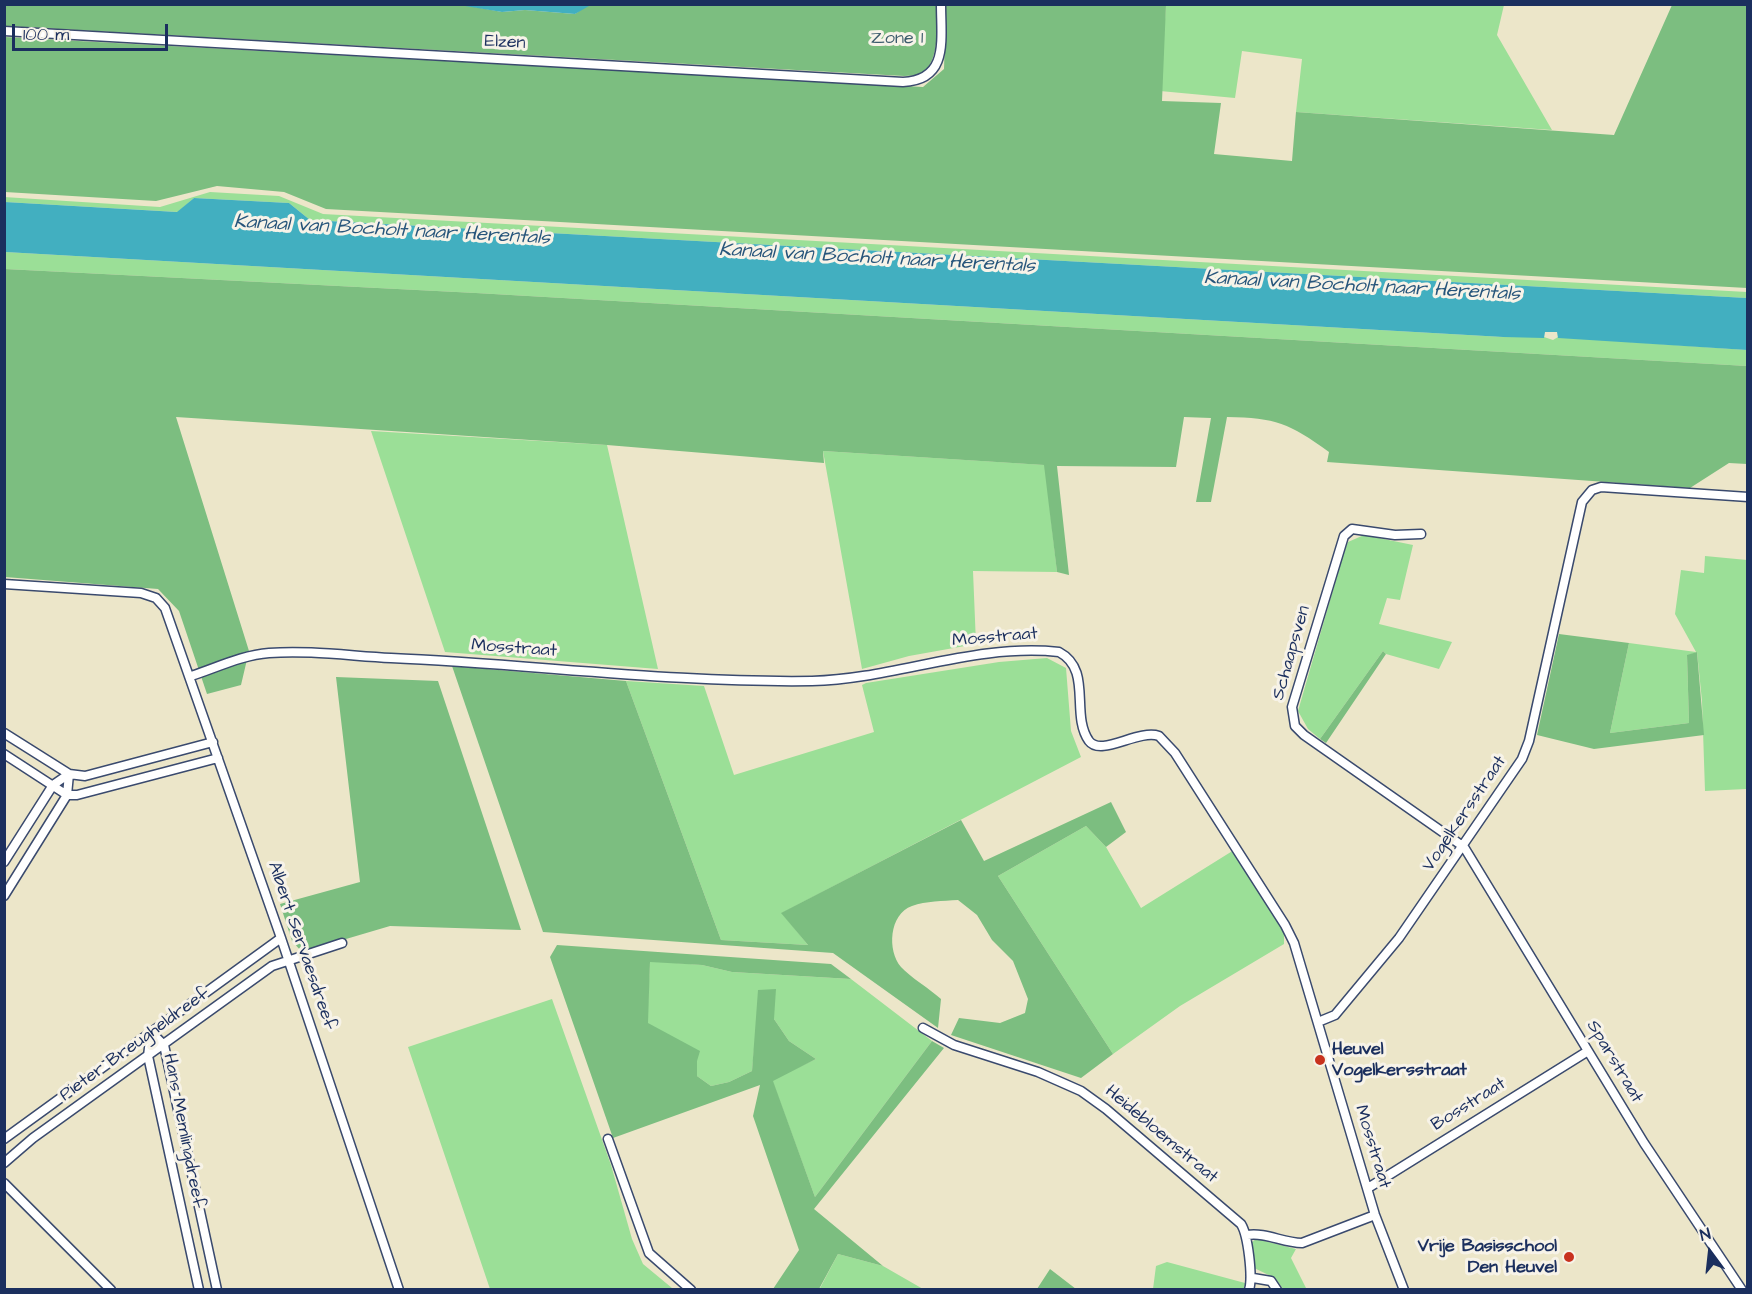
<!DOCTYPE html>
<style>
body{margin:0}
#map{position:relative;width:1752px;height:1294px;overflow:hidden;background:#ece6c9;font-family:"Architects Daughter",sans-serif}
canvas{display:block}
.frame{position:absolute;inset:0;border:6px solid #1b2f5e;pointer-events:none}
.north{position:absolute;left:1680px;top:1222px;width:60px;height:60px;-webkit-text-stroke:4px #f7f3e8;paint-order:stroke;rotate:345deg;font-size:16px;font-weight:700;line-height:24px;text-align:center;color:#1b2f5e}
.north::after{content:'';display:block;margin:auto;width:21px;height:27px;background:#1b2f5e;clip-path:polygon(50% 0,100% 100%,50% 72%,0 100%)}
.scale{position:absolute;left:12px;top:24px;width:156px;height:27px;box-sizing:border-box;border:3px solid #1b2f5e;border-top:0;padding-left:8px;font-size:18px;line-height:21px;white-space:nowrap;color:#1b2f5e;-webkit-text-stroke:4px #f7f3e8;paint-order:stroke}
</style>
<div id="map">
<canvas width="1752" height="1294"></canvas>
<div class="frame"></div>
<div class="north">N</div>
<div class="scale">100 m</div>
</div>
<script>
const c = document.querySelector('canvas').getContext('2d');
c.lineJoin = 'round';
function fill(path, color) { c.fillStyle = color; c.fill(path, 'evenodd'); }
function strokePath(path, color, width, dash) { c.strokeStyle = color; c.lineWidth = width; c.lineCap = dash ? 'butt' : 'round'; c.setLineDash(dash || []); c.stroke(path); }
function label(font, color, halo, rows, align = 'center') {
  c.font = font + ' "Architects Daughter",sans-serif'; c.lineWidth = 6; c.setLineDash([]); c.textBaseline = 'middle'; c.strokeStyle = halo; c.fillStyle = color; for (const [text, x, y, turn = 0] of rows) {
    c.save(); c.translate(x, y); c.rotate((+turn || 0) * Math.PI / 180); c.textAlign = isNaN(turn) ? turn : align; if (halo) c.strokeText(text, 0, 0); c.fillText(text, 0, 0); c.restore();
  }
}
const green = new Path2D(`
 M 1166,5 L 1504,5 L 1497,35 L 1552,130 L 1296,112 L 1302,59 L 1242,51 L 1235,98 L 1160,91 Z
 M 210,192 L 279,196 L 323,214 L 1747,292 L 1747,298 L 310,220 L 289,203 L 194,198 L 178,212 L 5,202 L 4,197 L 160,207 Z
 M 5,252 L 1503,337 L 1544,337 L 1553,340 L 1558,337 L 1747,350 L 1747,366 L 476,293 L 5,269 Z
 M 371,431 L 607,445 L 658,669 L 445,652 Z
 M 823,451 L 1045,465 L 1057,572 L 973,571 L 976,644 L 909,656 L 862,669 Z
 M 1364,535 L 1413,545 L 1400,600 L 1387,598 L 1379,624 L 1452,642 L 1439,669 L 1386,654 L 1383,651 L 1320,739 L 1308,729 L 1298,711 L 1344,552 L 1348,542 Z
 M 1705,556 L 1747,560 L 1746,789 L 1705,791 L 1702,701 L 1697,652 L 1687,656 L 1689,723 L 1610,733 L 1629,643 L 1696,652 L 1675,614 L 1681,570 L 1704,573 Z
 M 1047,658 L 1066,668 L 1071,731 L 1081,757 L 782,913 L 808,945 L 721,940 L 626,681 L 704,686 L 734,775 L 874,732 L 862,685 L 866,683 L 999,662 Z
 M 1086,826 L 1106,847 L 1141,908 L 1234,850 L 1284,933 L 1284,944 L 1180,1006 L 1113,1054 L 998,876 Z
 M 650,961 L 702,965 L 732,972 L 851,979 L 932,1041 L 815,1197 L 772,1080 L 816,1059 L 789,1041 L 774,1019 L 754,1050 L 752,1071 L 729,1082 L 711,1086 L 697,1076 L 697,1061 L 647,1023 Z
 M 552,999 L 611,1165 L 632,1239 L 643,1264 L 672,1288 L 670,1289 L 490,1289 L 408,1047 Z
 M 1256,1239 L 1296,1249 L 1291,1258 L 1306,1288 L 1283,1289 L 1275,1278 L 1252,1267 L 1251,1243 Z
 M 838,1254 L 883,1266 L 923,1289 L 819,1290 Z
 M 1167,1262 L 1245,1283 L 1244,1289 L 1153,1289 L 1156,1266 Z`);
const forest = new Path2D(`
 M 459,4 L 502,12 L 525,10 L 575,14 L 589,4 L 936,4 C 936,30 941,56 922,75 L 904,76 L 5,26 L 4,5 Z
 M 946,5 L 1166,5 L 1162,101 L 1221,103 L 1214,154 L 1292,161 L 1296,112 L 1614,135 L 1672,5 L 1747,5 L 1747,288 L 326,209 L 284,192 L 217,186 L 156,201 L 5,192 L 5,37 L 923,87 L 944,69 Z
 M 5,269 L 476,293 L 1747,366 L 1747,464 L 1729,463 L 1690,488 L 1327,462 L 1329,452 C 1289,423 1276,418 1227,417 L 1211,502 L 1196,502 L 1211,418 L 1184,417 L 1176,467 L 1057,466 L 1069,575 L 1057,572 L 1044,465 L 823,451 L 824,463 L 607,445 L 176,417 L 249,651 L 241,685 L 207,694 L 179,611 L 158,589 L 5,577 Z
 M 1559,634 L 1629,643 L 1610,733 L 1689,723 L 1687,655 L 1697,652 L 1704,735 L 1594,749 L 1537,735 Z
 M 1383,651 L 1386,654 L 1326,743 L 1320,739 Z
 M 452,666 L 626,681 L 721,940 L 808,945 L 781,913 L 961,820 L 984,861 L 1111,802 L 1126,832 L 1106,847 L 1086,826 L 998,876 L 1113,1054 L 1081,1078 L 951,1035 L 959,1018 L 1000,1023 L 1025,1013 L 1028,999 L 1013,961 L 992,940 L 977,915 L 958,900 C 943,901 926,901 912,906 C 889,914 887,951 901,967 C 910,977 930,989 941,999 L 938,1028 L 833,953 L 543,932 Z
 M 336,677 L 438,681 L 521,930 L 390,926 L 302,952 L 292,941 L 280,904 L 360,882 Z
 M 557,945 L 831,964 L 851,979 L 732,972 L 702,965 L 650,962 L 648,1023 L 700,1051 L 697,1061 L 697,1076 L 711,1086 L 729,1082 L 752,1071 L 758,990 L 776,989 L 774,1019 L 789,1041 L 816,1059 L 773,1081 L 815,1197 L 932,1041 L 944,1048 L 814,1209 L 883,1266 L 838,1254 L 819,1289 L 773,1289 L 799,1250 L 753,1116 L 760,1085 L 613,1138 L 550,957 Z
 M 1050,1269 L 1076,1289 L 1037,1289 Z`);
const water = new Path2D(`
 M 459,5 L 589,4 L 589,6 L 575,14 L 525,10 L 502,12 Z
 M 194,198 L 289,203 L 310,220 L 1747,298 L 1747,350 L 1558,338 L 1557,332 L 1545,332 L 1544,338 L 1503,337 L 5,252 L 5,202 L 177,212 Z`);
const minor = new Path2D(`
 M 4,31 L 903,82 C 949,80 941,40 941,4
 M 1421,534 L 1395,535 L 1352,529 L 1344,536 L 1292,707 L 1295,726 L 1304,735 L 1464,847 L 1644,1143 L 1742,1290
 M 4,584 L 141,593 L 156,598 L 165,608 L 281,938 L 399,1290
 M 191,676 C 216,668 242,655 269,653 C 309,650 351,656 391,658 C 531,664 672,683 812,681 C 895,679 974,643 1059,652 C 1093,670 1070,714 1089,741 C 1101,757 1138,729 1159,736 L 1175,753 L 1285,925 L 1294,943 L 1375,1215 L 1404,1290
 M 4,733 L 69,774 L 85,776 L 213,742
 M 4,754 L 67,795 L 77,795 L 218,758
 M 4,862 L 53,785 L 69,774
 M 4,896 L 67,795 L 69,774
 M 1318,1022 L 1335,1015 L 1399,938 L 1522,759 L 1529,741 L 1582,502 L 1592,490 L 1601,487 L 1748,497
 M 923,1028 L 954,1045 L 1038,1072 L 1081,1091 L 1106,1109 L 1241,1224 C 1248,1235 1253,1277 1249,1290
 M 151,1032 L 164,1045 L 217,1290
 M 151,1032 L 148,1056 L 199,1290
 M 4,1139 L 281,938
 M 608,1139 L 649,1253 L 691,1290
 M 4,1163 L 33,1138 L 272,966 L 342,943
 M 4,1183 L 111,1290
 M 1368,1188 L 1588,1051
 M 1247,1235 C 1266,1232 1283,1243 1302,1243 L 1375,1215
 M 1253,1278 L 1271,1281 L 1277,1290`);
const markers = [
 [1320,1060,6,"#c8321e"],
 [1569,1257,6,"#c8321e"]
];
const parkNames = [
 ["Zone 1",897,39]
];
const streetNames = [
 ["Elzen",505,43,3],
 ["Mosstraat",995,638,-5],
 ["Mosstraat",514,649,4],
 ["Schaapsven",1292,653,-74],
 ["Vogelkersstraat",1465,814,-56],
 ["Albert Servaesdreef",301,946,71],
 ["Pieter Breugheldreef",135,1045,-36],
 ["Sparstraat",1614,1062,59],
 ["Bosstraat",1469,1105,-32],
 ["Hans Memlingdreef",183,1131,79],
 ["Heidebloemstraat",1161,1135,40],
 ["Mosstraat",1372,1147,73]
];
const poiNames = [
 ["Heuvel",1332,1050],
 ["Vogelkersstraat",1332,1071],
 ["Vrije Basisschool",1557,1247,"right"],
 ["Den Heuvel",1557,1268,"right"]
];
const waterNames = [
 ["Kanaal van Bocholt naar Herentals",392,231,3],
 ["Kanaal van Bocholt naar Herentals",877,259,3],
 ["Kanaal van Bocholt naar Herentals",1362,287,3]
];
fill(green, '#9bdf97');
fill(forest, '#7cbe80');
fill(water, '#42afc0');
strokePath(minor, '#3a4a6e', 11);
strokePath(minor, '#fff', 8);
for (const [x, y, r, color] of markers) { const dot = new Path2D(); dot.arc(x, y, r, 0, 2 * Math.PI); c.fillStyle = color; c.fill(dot); strokePath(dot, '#f7f3e8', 2); }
label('18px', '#3b5b6c', '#f7f3e8', parkNames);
label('18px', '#1b2f5e', '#f7f3e8', streetNames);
label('bold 18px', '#1b2f5e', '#f7f3e8', poiNames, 'left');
label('italic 20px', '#27557b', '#f7f3e8', waterNames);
</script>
